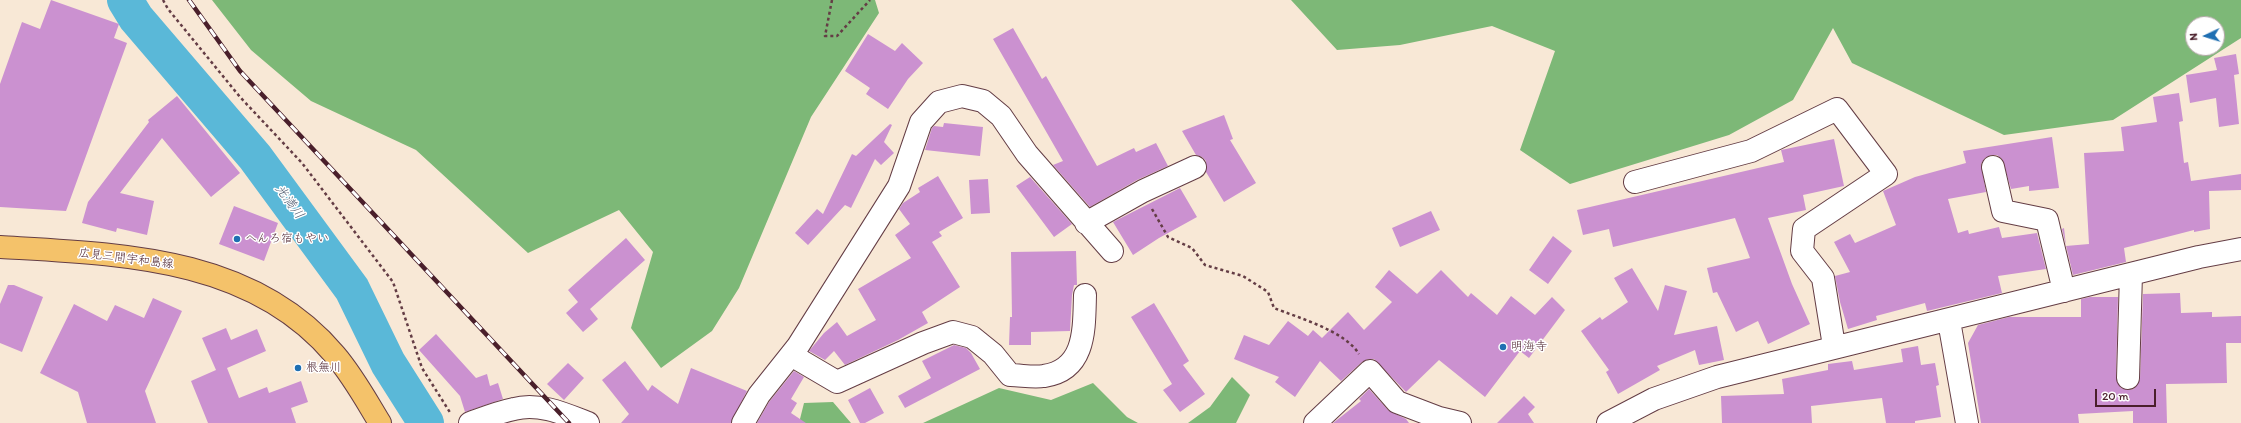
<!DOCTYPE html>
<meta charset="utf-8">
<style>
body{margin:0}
#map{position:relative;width:2241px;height:423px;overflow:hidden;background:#f8e8d6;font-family:Itim,sans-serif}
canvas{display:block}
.north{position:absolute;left:2185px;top:16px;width:40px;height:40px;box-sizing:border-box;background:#fff;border:1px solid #b7a5aa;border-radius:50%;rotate:266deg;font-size:11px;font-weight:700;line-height:16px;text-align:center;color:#4a1f2b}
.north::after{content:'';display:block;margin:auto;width:14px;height:18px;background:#1f6fb2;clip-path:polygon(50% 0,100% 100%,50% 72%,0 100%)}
.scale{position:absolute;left:2095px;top:389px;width:61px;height:18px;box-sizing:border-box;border:2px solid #4a1f2b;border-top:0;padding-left:5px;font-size:12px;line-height:14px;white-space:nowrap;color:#4a1f2b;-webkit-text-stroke:3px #fff;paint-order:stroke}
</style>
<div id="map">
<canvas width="2241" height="423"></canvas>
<div class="north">N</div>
<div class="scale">20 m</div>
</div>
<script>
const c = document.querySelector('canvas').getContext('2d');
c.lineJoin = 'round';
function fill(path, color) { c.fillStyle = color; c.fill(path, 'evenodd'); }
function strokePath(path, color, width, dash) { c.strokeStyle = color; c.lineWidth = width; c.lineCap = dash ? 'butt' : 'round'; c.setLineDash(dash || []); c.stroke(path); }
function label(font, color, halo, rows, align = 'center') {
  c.font = font + ' Itim,"Klee One",sans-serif'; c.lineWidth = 3; c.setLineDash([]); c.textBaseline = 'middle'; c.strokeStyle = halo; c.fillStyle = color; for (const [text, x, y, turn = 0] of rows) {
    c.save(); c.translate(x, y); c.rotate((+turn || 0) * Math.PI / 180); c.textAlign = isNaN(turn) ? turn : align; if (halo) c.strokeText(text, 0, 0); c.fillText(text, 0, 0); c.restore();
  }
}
const forest = new Path2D(`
 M 212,0 L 875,0 L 879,13 L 811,117 L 739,288 L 712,331 L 661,368 L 631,328 L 653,252 L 619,210 L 528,253 L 416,150 L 311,101 L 251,50 Z
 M 1291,0 L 2241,0 L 2241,38 L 2113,120 L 2004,135 L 1852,63 L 1833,28 L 1793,100 L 1729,135 L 1570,184 L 1520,150 L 1555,51 L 1492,26 L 1400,45 L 1337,50 ZM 2193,24 L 2217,24 L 2217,48 L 2193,48 Z
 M 1232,377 L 1250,395 L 1236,423 L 1188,423 L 1210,407 Z
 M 1093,383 L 1127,417 L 1138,423 L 923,423 L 999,388 L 1051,400 Z
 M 833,402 L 851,423 L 799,423 L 804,403 Z`);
const river = new Path2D(`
 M 125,0 L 136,18 L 255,157 L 352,289 L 388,363 L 426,423`);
const building = new Path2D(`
 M 51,0 L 119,24 L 114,38 L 127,43 L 66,211 L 0,207 L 0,84 L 22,22 L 40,29 Z
 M 1013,28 L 1042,79 L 1046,76 L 1097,166 L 1134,148 L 1136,152 L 1156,143 L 1168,166 L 1137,180 L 1090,207 L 1053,165 L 1063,161 L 993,39 Z
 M 868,34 L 895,51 L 902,43 L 923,63 L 908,79 L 888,109 L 866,94 L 870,88 L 845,71 Z
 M 2236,54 L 2239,74 L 2234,75 L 2239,124 L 2219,127 L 2216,98 L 2190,103 L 2186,75 L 2217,70 L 2214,58 Z
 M 2179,93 L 2183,121 L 2179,122 L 2184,163 L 2188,162 L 2191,181 L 2241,174 L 2241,190 L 2209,191 L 2210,229 L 2194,232 L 2194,230 L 2124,248 L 2126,262 L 2073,275 L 2062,229 L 2064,228 L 2066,246 L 2089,244 L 2084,153 L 2124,151 L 2121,127 L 2157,122 L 2153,97 Z
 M 177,96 L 240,173 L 211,197 L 162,138 L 120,193 L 154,201 L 147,235 L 117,228 L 116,232 L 82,223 L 88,202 L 149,122 L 148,120 Z
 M 1224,115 L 1233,139 L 1230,140 L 1256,183 L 1224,202 L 1206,172 L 1206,161 L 1202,157 L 1196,155 L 1182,131 Z
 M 944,123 L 983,127 L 980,156 L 925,150 L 932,128 L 934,126 L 943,127 Z
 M 890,124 L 892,125 L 884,142 L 894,153 L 881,165 L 875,159 L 851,208 L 845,205 L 808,245 L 795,233 L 817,209 L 823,214 L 852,154 L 856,156 Z
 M 2052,137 L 2059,188 L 2029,191 L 2029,186 L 2011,189 L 2002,159 L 1997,155 L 1991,155 L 1985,158 L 1981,164 L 1986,192 L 1948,199 L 1958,233 L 1968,230 L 1969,234 L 1999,227 L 2002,238 L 2037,233 L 2046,269 L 1998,276 L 2002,293 L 1927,311 L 1925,303 L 1876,316 L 1877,320 L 1848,329 L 1840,302 L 1835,276 L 1850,272 L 1834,242 L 1850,234 L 1855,243 L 1896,225 L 1883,191 L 1915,177 L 1966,163 L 1963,151 Z
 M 1834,139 L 1844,186 L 1803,195 L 1806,210 L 1768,218 L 1792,284 L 1810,324 L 1768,344 L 1758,321 L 1736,332 L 1717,292 L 1713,293 L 1707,268 L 1750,258 L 1735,218 L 1613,247 L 1609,229 L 1583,235 L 1577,210 L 1784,162 L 1781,150 Z
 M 938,176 L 963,218 L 939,232 L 942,236 L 932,242 L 960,287 L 922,312 L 928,323 L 898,340 L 845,365 L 834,351 L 825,360 L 809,351 L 824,333 L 837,322 L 847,336 L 876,320 L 858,289 L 911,258 L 895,235 L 910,224 L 899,209 L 903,203 L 920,192 L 918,188 Z
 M 1030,177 L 1072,224 L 1054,237 L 1016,186 Z
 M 988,179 L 990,213 L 971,214 L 969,180 Z
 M 1180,188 L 1197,217 L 1159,238 L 1133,255 L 1113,222 Z
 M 234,206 L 278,223 L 264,261 L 219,244 Z
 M 1431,211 L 1440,230 L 1400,247 L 1392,228 Z
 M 1553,236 L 1572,251 L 1548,284 L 1529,270 Z
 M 626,238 L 645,260 L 590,309 L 598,319 L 583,332 L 566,313 L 578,302 L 568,290 Z
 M 1076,251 L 1077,285 L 1074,285 L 1072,295 L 1070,331 L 1031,332 L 1031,345 L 1009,345 L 1010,317 L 1012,317 L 1011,252 Z
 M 1632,268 L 1658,311 L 1665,285 L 1687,291 L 1674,335 L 1717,326 L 1724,360 L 1699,365 L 1695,350 L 1657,366 L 1660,370 L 1618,394 L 1606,372 L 1609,370 L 1581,331 L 1600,317 L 1602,320 L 1628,302 L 1614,278 Z
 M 1389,270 L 1417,294 L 1441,270 L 1468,297 L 1471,293 L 1497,315 L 1511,296 L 1535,315 L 1552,297 L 1565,310 L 1529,358 L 1520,351 L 1485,397 L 1439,360 L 1406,392 L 1374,359 L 1368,359 L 1362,362 L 1341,381 L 1320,361 L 1295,397 L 1275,382 L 1279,377 L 1234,359 L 1244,335 L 1269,345 L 1288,321 L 1308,336 L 1313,330 L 1322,338 L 1348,312 L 1364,330 L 1392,302 L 1375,287 Z
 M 8,285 L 14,285 L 43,297 L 22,352 L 0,343 L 0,304 Z
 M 2180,293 L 2181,313 L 2212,312 L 2212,317 L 2241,316 L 2241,343 L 2226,343 L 2227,383 L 2166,384 L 2167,423 L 2133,423 L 2133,411 L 2078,414 L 2079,423 L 1981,423 L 1968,343 L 1978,325 L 2009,317 L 2081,317 L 2081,299 L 2090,297 L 2118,297 L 2116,378 L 2121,388 L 2128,390 L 2134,389 L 2140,379 L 2143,294 Z
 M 153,298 L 182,311 L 145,391 L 156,423 L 87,423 L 78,392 L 40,373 L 74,304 L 107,321 L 115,305 L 144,318 Z
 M 1154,303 L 1189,361 L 1183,365 L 1205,394 L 1180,412 L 1163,390 L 1172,384 L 1131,317 Z
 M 226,328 L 231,340 L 257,329 L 266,351 L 227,368 L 239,398 L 267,387 L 269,393 L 301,381 L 308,402 L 291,408 L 296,423 L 208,423 L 191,381 L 216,370 L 202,338 Z
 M 436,334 L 476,378 L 487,374 L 490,386 L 498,383 L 503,399 L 465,412 L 460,396 L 419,350 Z
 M 954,345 L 966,348 L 971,353 L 980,369 L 905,408 L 898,396 L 931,378 L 922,361 Z
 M 1918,346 L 1921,365 L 1935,363 L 1939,385 L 1936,386 L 1941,417 L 1915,421 L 1915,423 L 1886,423 L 1882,398 L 1811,406 L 1812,423 L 1722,423 L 1721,396 L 1784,394 L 1782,379 L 1828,370 L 1828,364 L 1852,361 L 1854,370 L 1903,362 L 1901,349 Z
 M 625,361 L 648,391 L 652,385 L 678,404 L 691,368 L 747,391 L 731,423 L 621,423 L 629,414 L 602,380 Z
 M 568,363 L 584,378 L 564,400 L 547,384 Z
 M 794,371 L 804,377 L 791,399 L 797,403 L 791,413 L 806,423 L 757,423 L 769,402 Z
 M 870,388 L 884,413 L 865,423 L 860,423 L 848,400 Z
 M 1369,389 L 1388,410 L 1406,419 L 1409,423 L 1333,423 L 1361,401 L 1359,399 Z
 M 1524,396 L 1535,407 L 1528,414 L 1534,423 L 1497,423 Z`);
const path = new Path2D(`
 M 163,0 L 168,9 L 240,97 L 302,163 L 393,282 L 422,368 L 451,414
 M 832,0 L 825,36 L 837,36 L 870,0
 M 1152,209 L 1168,237 L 1192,248 L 1205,265 L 1243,276 L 1268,292 L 1274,308 C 1299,318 1345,331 1359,354`);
const minor = new Path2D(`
 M 1993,167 L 2003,211 L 2047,220 L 2064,291
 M 1635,182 L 1751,151 L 1837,109 L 1886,174 L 1804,229 L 1802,251 L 1823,278 L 1834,346
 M 1086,223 L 1143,191 L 1195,167
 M 1949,321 L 1967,423
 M 791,355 L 837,382 L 923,343 L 953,332 L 972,337 L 993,354 L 1010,375 C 1021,375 1033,378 1044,376 C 1086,370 1084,329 1085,295
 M 2128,378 L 2131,274
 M 470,423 C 484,418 499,412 514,409 C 538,402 565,414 588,423
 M 743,423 L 759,395 L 798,346 L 899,186 L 921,122 L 939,102 L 962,96 L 983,101 L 1001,116 L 1027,154 L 1112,251
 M 1315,423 L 1370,371 L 1397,402 L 1439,418 L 1460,423
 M 1608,423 L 1654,399 L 1717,377 L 2199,257 L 2241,249`);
const major = new Path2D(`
 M 0,247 C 119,254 252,256 335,355 C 353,376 366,400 380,423`);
const rail = new Path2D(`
 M 189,0 L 240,71 L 569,423`);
const markers = [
 [237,239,4,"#1f6fb2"],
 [1503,347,4,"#1f6fb2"],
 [298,368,4,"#1f6fb2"]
];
const poiNames = [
 ["へんろ宿もやい",245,239],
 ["明海寺",1511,347],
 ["根無川",306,368]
];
const streetNames = [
 ["広見三間宇和島線",126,259,7]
];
const waterNames = [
 ["光満川",289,202,54]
];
fill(forest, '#7db877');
strokePath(river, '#5ab8d8', 36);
fill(building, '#cb91d0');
strokePath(minor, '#643d45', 24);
strokePath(major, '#643d45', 24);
strokePath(path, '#643d45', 2.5, [3, 3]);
strokePath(minor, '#fff', 22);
strokePath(major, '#f4c26a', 22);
strokePath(rail, '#4a1f2b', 4.5);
strokePath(rail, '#fff', 3, [9]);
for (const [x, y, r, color] of markers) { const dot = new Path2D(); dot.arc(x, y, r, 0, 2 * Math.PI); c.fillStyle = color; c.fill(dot); strokePath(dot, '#fff', 1.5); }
label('12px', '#4a1f2b', '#fff', poiNames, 'left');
label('12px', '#4a1f2b', '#fff', streetNames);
label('italic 13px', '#505c70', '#fff', waterNames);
</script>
